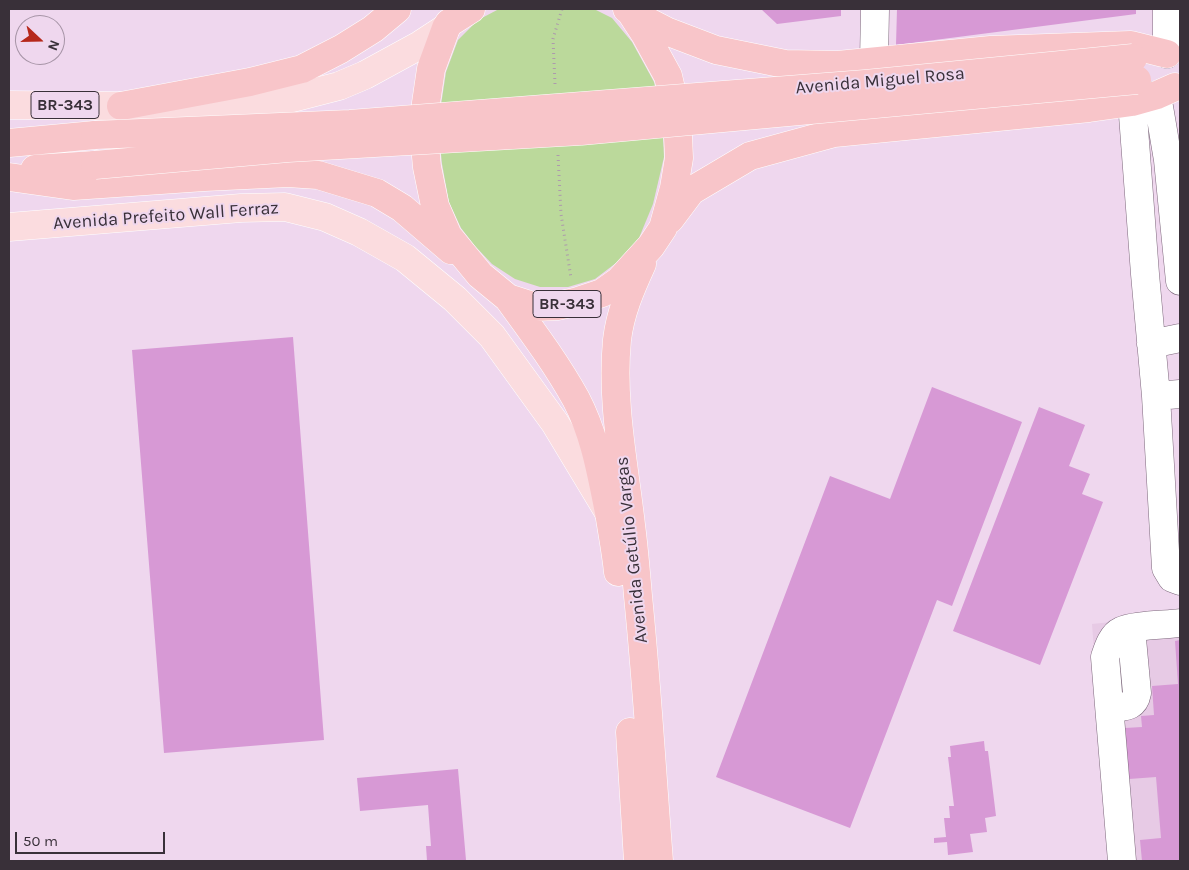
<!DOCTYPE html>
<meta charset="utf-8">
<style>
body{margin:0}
#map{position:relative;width:1189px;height:870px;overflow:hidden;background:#efd7ee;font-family:Karla,sans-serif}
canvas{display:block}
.frame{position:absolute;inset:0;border:10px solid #393039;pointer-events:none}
.north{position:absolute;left:15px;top:15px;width:50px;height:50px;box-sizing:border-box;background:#efd7ee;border:1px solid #a694a6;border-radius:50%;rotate:111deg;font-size:14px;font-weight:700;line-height:20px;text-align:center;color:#393039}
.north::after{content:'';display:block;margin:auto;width:18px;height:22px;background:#b6281b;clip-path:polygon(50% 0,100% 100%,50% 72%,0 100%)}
.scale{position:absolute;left:15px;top:832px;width:150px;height:22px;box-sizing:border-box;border:2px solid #393039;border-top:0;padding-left:6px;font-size:15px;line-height:18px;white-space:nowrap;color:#393039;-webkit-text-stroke:4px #efd7ee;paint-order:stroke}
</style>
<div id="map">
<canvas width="1189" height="870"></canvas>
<div class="frame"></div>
<div class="north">N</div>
<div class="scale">50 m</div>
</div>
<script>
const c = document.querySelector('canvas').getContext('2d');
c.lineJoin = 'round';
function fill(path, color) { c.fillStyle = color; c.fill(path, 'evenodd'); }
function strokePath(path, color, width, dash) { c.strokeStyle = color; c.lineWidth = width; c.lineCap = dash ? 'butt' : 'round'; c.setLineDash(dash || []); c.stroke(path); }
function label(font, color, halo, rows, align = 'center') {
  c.font = font + ' Karla,sans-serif'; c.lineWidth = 4; c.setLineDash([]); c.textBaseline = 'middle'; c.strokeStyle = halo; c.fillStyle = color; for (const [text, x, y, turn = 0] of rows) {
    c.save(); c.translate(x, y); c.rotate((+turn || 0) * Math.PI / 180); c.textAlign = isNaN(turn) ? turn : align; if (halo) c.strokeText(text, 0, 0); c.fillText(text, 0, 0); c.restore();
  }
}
const built = new Path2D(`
 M 1180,615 L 1180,861 L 1110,861 L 1092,624 Z`);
const green = new Path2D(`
 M 499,9 L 594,9 L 612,18 L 632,42 L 654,82 L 662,117 L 664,157 L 653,204 L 639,238 L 616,263 L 595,279 L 568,287 L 540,287 L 515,279 L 492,264 L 475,246 L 461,228 L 449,202 L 442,164 L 439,135 L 441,105 L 446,72 L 458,40 L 478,20 Z`);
const building = new Path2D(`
 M 761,9 L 841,9 L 841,16 L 777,24 Z
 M 897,9 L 1136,9 L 1136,14 L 896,45 Z
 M 293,337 L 324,740 L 164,753 L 132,350 Z
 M 932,387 L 1022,422 L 952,606 L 937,600 L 850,828 L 716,777 L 830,476 L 890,499 Z
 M 1039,407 L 1085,425 L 1069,466 L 1090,474 L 1082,494 L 1103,502 L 1040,665 L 953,631 Z
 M 1180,640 L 1180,861 L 1142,861 L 1140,840 L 1161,838 L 1156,777 L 1129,779 L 1125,728 L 1142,727 L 1141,716 L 1154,715 L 1152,686 L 1178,684 L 1175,641 Z
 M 984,741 L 985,751 L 988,751 L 996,816 L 985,818 L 987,832 L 970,834 L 973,852 L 948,855 L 947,842 L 934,843 L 934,838 L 946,837 L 944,818 L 950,818 L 949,806 L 954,806 L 948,757 L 951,757 L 950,746 Z
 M 458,769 L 466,860 L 427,861 L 426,846 L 431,846 L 428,805 L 360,811 L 357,778 Z`);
const path = new Path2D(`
 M 555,84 L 553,39 L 562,9
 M 558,155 L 561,214 L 571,278`);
const minor = new Path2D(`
 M 1167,54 L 1167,9
 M 874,61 L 875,9
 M 1157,95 L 1168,160 L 1180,281
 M 1132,102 L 1145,274 L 1156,396 L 1180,394
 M 1151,344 L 1180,338
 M 1156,396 L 1166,568 L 1172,578 L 1180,581
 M 1110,708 C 1123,706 1134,709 1137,693 L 1131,628
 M 1122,861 L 1105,657 C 1108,648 1112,635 1121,631 C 1132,625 1166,625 1180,623`);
const major = new Path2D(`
 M 9,105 L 121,106 L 195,109 L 277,102 L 339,86 L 365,75 L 420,45 L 446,28
 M 9,227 L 241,208 L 285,207 L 325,217 L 359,232 L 405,258 L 455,299 L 492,336 L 555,423 L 608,511`);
const highway = new Path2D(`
 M 471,9 L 449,23 L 446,28 L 431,69 L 426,103 L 424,135 L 427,167 L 435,206 L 448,236 L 480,275 L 508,298 L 536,307 L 557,306 L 575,302 L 602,293 L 619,281 L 651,246 L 663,228 L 674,188 L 679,158 L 677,115 L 668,76 L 645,34 L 630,11 L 627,9
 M 633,14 L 666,31 L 716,50 L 785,64 L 838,65 L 991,50 L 1131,45 L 1167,54
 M 121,106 L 250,82 L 302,69 L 341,49 L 373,29 L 397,9
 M 9,143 L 95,135
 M 35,169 L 95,165
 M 9,177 L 73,186 L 204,177 L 288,173 L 318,175 L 377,193 L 402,208 L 451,250
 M 670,219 L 691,191 L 750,156 L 834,133 L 1089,108 L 1132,102 L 1157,95 L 1175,87
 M 642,264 C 631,288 620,313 617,340 C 611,402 624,463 631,525 C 634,548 636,572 638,596 C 647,685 652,773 659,861
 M 508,298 C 532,331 556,363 576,399 C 595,435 601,473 609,512 C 612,532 616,552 618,572
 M 630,732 L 638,861`);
const highwayBridge = new Path2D(`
 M 95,135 L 350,124 L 865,84 L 1133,58
 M 95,165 L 288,148 L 581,131 L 1137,80`);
const shields = [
 [65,105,68],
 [567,304,68]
];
const shieldNames = [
 ["BR-343",65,105],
 ["BR-343",567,304]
];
const streetNames = [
 ["Avenida Miguel Rosa",880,81,-5],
 ["Avenida Prefeito Wall Ferraz",166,216,-4],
 ["Avenida Getúlio Vargas",632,550,-96]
];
fill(built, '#e7cae5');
fill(green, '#bbd99b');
fill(building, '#d799d5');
strokePath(minor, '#7c677b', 29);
strokePath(major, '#fff', 29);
strokePath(highway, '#fff', 29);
strokePath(path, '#ad9aac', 3, [1, 4]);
strokePath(minor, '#fff', 28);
strokePath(major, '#fbdcdf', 28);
strokePath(highway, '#f8c5c9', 28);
strokePath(highwayBridge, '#fff', 29, []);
strokePath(highwayBridge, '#f8c5c9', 28);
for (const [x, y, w] of shields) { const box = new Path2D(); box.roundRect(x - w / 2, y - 13.5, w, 27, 4); c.fillStyle = '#efd7ee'; c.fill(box); strokePath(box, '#393039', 1); }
label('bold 16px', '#393039', null, shieldNames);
label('18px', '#393039', '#efd7ee', streetNames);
</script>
